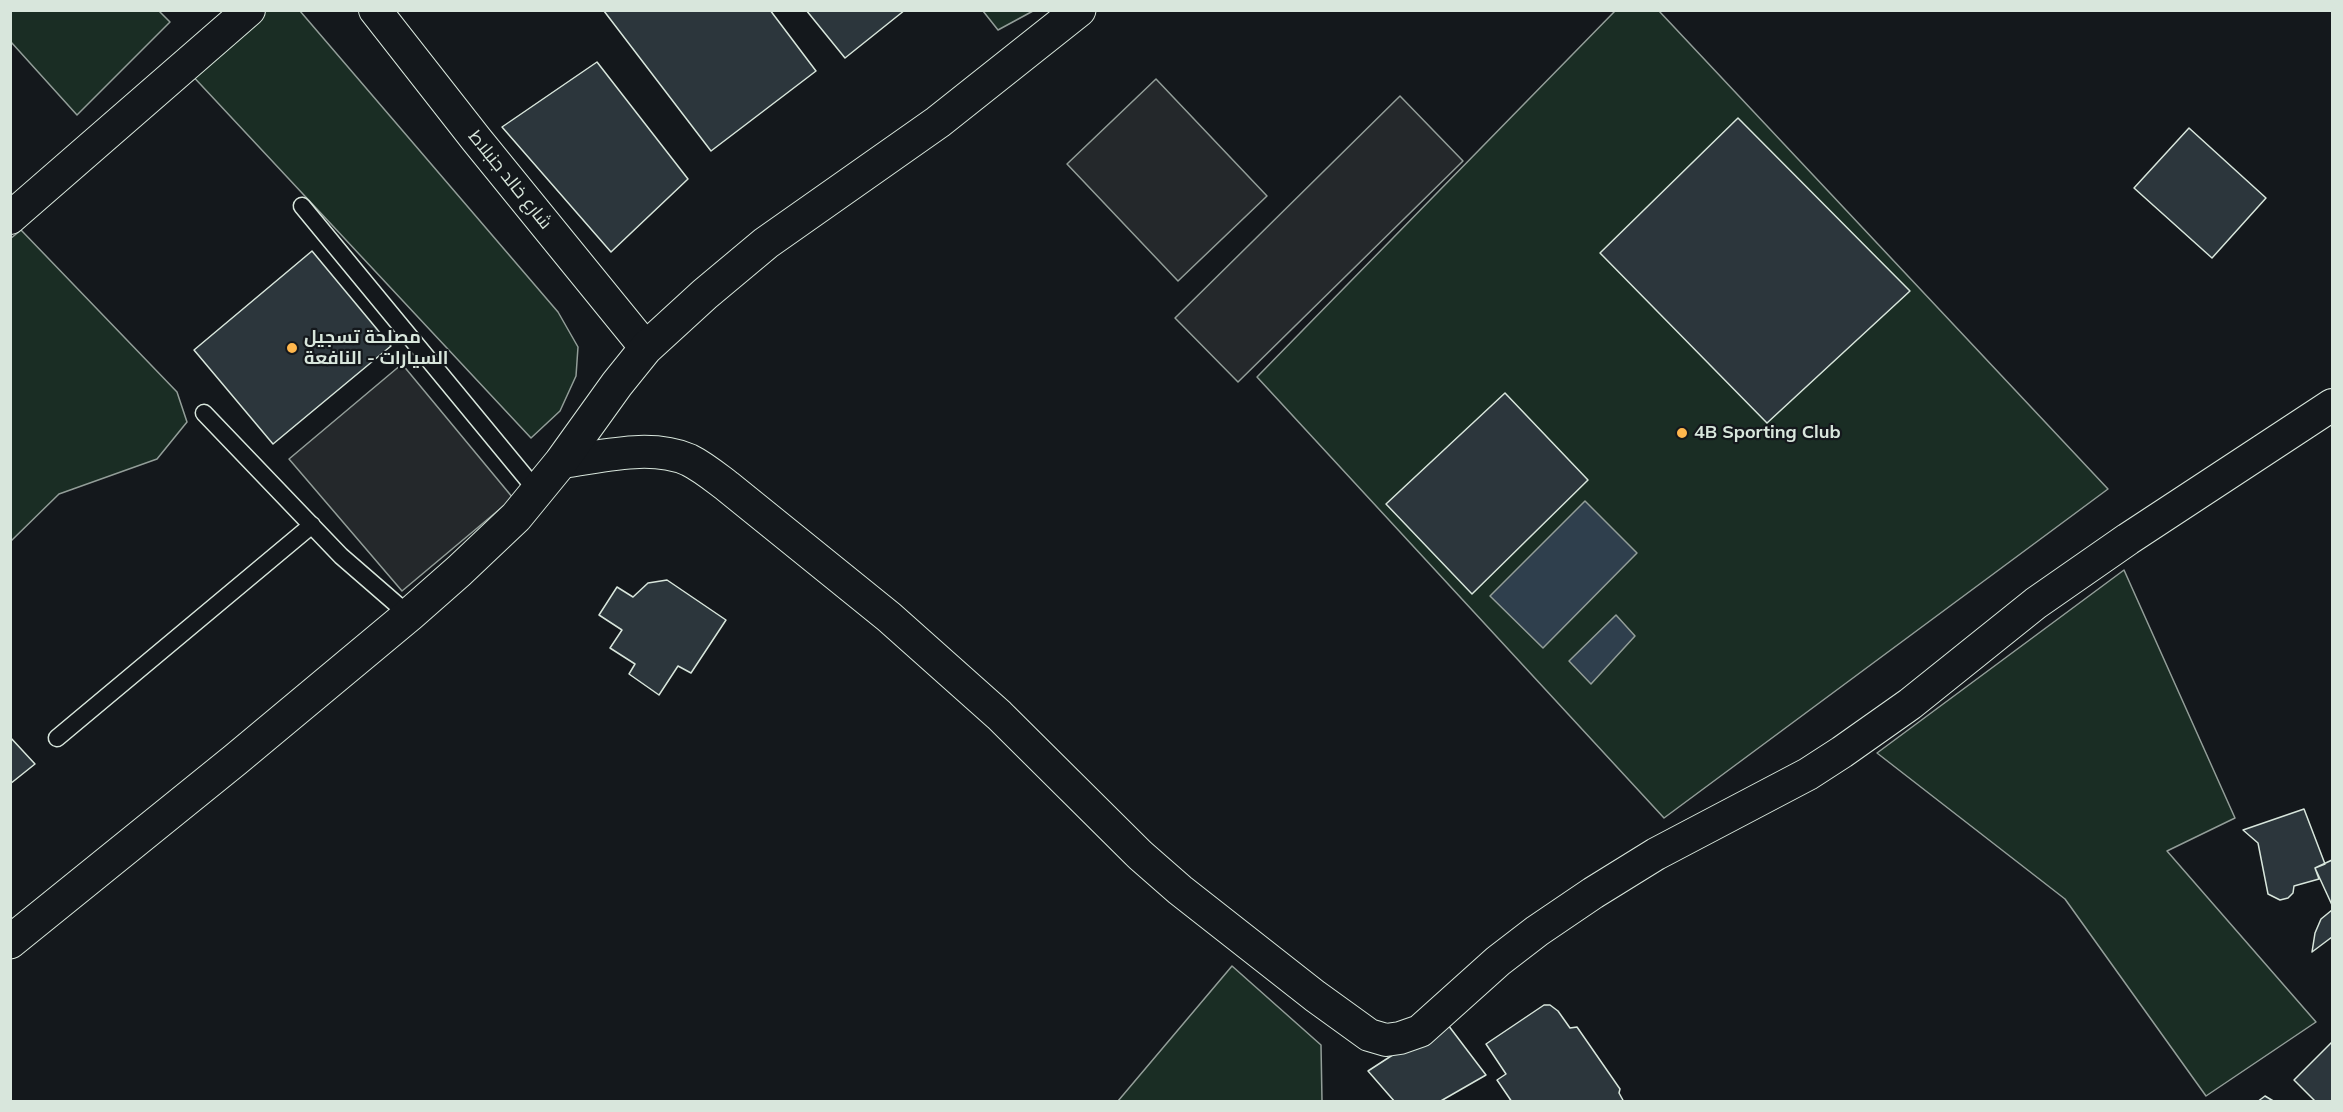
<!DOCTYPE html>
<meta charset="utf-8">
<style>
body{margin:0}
#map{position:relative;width:2343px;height:1112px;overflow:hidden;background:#14181c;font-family:Mulish,sans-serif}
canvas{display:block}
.frame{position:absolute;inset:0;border:12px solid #d8e6dc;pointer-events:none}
</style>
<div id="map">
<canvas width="2343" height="1112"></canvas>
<div class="frame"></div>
</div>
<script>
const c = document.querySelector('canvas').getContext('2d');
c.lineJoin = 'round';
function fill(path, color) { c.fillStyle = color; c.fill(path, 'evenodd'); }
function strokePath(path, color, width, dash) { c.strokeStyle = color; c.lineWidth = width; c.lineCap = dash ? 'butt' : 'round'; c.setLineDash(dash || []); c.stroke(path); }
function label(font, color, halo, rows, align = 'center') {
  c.font = font + ' Mulish,Cairo,sans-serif'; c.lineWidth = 4.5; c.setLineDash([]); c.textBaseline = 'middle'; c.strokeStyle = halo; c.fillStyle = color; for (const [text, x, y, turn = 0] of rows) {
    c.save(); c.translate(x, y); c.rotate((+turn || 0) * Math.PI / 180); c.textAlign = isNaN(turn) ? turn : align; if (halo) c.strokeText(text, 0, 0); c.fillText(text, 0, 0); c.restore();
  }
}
const green = new Path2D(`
 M 11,10 L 159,11 L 170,22 L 77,115 L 11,42 Z
 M 262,11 L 300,11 L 558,312 L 578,347 L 576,376 L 560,411 L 531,438 L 188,71 Z
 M 983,11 L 1033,11 L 998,30 Z
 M 1615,11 L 1659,11 L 2108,489 L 1664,818 L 1257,377 Z
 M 21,230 L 177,392 L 187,422 L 157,459 L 59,494 L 11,541 L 10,239 Z
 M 2124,570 L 2235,818 L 2167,851 L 2316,1022 L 2206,1096 L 2065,899 L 1877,753 Z
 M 1232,966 L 1321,1045 L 1322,1101 L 1118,1101 Z`);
const parking = new Path2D(`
 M 1156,79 L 1267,196 L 1178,281 L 1067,164 Z
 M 1400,96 L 1463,161 L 1238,382 L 1175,318 Z
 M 402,364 L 513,498 L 402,591 L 289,459 Z`);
const water = new Path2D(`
 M 1585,501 L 1637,553 L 1543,648 L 1490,596 Z
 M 1616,615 L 1635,636 L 1591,684 L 1569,661 Z`);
const building = new Path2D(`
 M 770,10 L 816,71 L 711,151 L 604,11 Z
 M 806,10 L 905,10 L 845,58 Z
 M 597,62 L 688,179 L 611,252 L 502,127 Z
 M 1738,118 L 1910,291 L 1767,423 L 1600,253 Z
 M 2189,128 L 2266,198 L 2212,258 L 2134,188 Z
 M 312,251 L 391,346 L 273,444 L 194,350 Z
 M 1505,393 L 1588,480 L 1472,594 L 1386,504 Z
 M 667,580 L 726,620 L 691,673 L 678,666 L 659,695 L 629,674 L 635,664 L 610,648 L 622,630 L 599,615 L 617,587 L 633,597 L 648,583 Z
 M 10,737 L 35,764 L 10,784 Z
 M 2304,809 L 2325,864 L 2315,868 L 2319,879 L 2294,886 L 2293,893 L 2288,898 L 2280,900 L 2268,894 L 2258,843 L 2243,830 Z
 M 2332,860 L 2332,905 L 2315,868 Z
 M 2332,910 L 2332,937 L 2312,952 L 2315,933 L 2321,919 Z
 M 1544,1005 L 1550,1005 L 1558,1011 L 1570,1028 L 1577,1027 L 1620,1089 L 1619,1093 L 1624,1102 L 1512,1102 L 1497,1080 L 1506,1074 L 1486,1044 Z
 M 1445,1021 L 1486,1075 L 1439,1102 L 1395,1102 L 1368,1071 Z
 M 2332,1042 L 2332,1102 L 2316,1102 L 2294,1080 Z
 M 2265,1096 L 2275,1102 L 2257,1102 Z`);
const lane = new Path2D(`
 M 302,206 L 537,491
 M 204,413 L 341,556 L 409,615
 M 57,738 L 312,525`);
const street = new Path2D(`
 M 375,10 L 476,139 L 646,348
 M 10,218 L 249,10
 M 561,462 C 601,457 650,443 689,460 C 703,467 715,477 727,486 L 889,617 L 999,715 L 1140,855 L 1180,890 L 1315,996 L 1369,1035 L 1386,1040 L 1400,1038 L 1420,1031 L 1498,961 L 1537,931 L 1593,893 L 1656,854 L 1808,774 L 1842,752 L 1910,704 L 2036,603 L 2128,539 L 2332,405`);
const secondary = new Path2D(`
 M 10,942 L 235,760 L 409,615 L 459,571 L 516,517 L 561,462 L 617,384 L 646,348 L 705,294 L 766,243 L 938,122 L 1079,10`);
const markers = [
 [292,348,6,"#ffb74d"],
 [1682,433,6,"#ffb74d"]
];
const streetNames = [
 ["شارع خالد جنبلاط",510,180,51]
];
const poiNames = [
 ["مصلحة تسجيل",304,338],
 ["السيارات - النافعة",304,359],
 ["4B Sporting Club",1694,433]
];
fill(green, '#1a2d24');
strokePath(green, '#939e99', 1.5);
fill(parking, '#24282b');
strokePath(parking, '#939e99', 1.5);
fill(water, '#2f3f4d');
strokePath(water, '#939e99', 1.5);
fill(building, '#2c363c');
strokePath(building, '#d8e6dc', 1.5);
strokePath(lane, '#d8e6dc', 19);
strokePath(street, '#d8e6dc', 34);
strokePath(secondary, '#d8e6dc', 35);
strokePath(lane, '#14181c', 16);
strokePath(street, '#14181c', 32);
strokePath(secondary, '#14181c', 33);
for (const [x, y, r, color] of markers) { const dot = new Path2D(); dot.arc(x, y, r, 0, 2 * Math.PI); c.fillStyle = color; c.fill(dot); strokePath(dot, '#14181c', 2); }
label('18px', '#d8e6dc', '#14181c', streetNames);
label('bold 18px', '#d8e6dc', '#14181c', poiNames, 'left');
</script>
